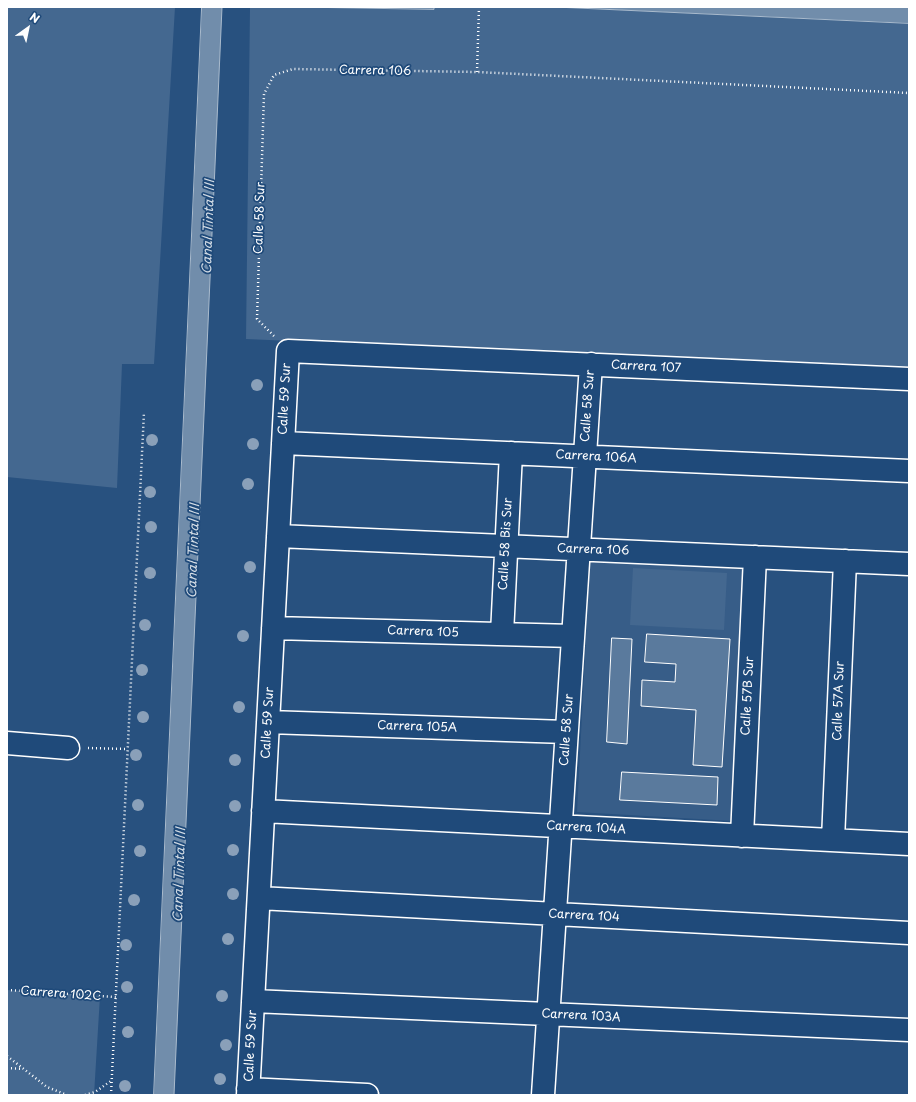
<!DOCTYPE html>
<style>
body{margin:0}
#map{position:relative;width:916px;height:1102px;overflow:hidden;background:#28517f;font-family:"Playpen Sans",sans-serif}
canvas{display:block}
.frame{position:absolute;inset:0;border:8px solid #fff;pointer-events:none}
.north{position:absolute;left:8px;top:8px;width:40px;height:40px;-webkit-text-stroke:3px #1f4a7a;paint-order:stroke;rotate:33deg;font-size:11px;font-weight:700;line-height:16px;text-align:center;color:#fff}
.north::after{content:'';display:block;margin:auto;width:14px;height:18px;background:#fff;clip-path:polygon(50% 0,100% 100%,50% 72%,0 100%)}
</style>
<div id="map">
<canvas width="916" height="1102"></canvas>
<div class="frame"></div>
<div class="north">N</div>
</div>
<script>
const c = document.querySelector('canvas').getContext('2d');
c.lineJoin = 'round';
function fill(path, color) { c.fillStyle = color; c.fill(path, 'evenodd'); }
function strokePath(path, color, width, dash) { c.strokeStyle = color; c.lineWidth = width; c.lineCap = dash ? 'butt' : 'round'; c.setLineDash(dash || []); c.stroke(path); }
function label(font, color, halo, rows, align = 'center') {
  c.font = font + ' "Playpen Sans",sans-serif'; c.lineWidth = 3.5; c.setLineDash([]); c.textBaseline = 'middle'; c.strokeStyle = halo; c.fillStyle = color; for (const [text, x, y, turn = 0] of rows) {
    c.save(); c.translate(x, y); c.rotate((+turn || 0) * Math.PI / 180); c.textAlign = isNaN(turn) ? turn : align; if (halo) c.strokeText(text, 0, 0); c.fillText(text, 0, 0); c.restore();
  }
}
const built = new Path2D(`
 M 590,559 L 745,569 L 732,821 L 577,812 Z`);
const green = new Path2D(`
 M 7,7 L 175,7 L 154,364 L 122,364 L 117,488 L 7,477 Z
 M 250,7 L 434,9 L 434,7 L 556,7 L 909,23 L 909,368 L 246,339 Z
 M 633,568 L 727,573 L 724,630 L 630,625 Z
 M 7,990 L 100,996 L 94,1095 L 7,1095 Z`);
const water = new Path2D(`
 M 202,7 L 222,7 L 174,1095 L 154,1095 Z
 M 300,7 L 434,7 L 434,9 Z
 M 556,7 L 909,7 L 909,23 Z`);
const building = new Path2D(`
 M 647,634 L 730,639 L 722,767 L 693,765 L 696,710 L 641,706 L 642,680 L 675,682 L 676,664 L 645,662 Z
 M 612,638 L 632,639 L 627,744 L 607,742 Z
 M 622,772 L 718,777 L 717,805 L 620,800 Z`);
const path = new Path2D(`
 M 477,72 L 479,7
 M 274,336 L 257,319 L 264,94 L 274,75 L 293,69 L 477,72 L 909,93
 M 88,748 L 127,749
 M 7,990 L 116,997
 M 7,1056 L 47,1087 L 67,1095
 M 7,1068 L 23,1069
 M 85,1095 L 95,1092 L 111,1081
 M 111,1095 L 144,412`);
const minor = new Path2D(`
 M 283,443 L 909,471
 M 278,536 L 909,564
 M 273,628 L 573,636
 M 502,634 L 511,453
 M 268,722 L 566,732
 M 7,743 L 68,748
 M 263,811 L 909,844
 M 742,836 L 755,557
 M 833,840 L 845,561
 M 259,898 L 909,933
 M 253,1001 L 909,1030
 M 248,1089 L 367,1095
 M 248,1095 L 288,351 L 909,379
 M 543,1095 L 591,364`);
const trees = [
 [257,385],
 [152,440],
 [253,444],
 [248,484],
 [150,492],
 [151,527],
 [250,567],
 [150,573],
 [145,625],
 [243,636],
 [142,670],
 [239,707],
 [143,717],
 [136,755],
 [235,760],
 [138,805],
 [235,806],
 [233,850],
 [140,851],
 [233,894],
 [134,900],
 [228,939],
 [126,945],
 [127,987],
 [222,996],
 [128,1032],
 [226,1045],
 [220,1079],
 [125,1086]
];
const streetNames = [
 ["Carrera 106",375,71,1],
 ["Calle 58 Sur",260,218,-88],
 ["Carrera 107",646,367,3],
 ["Calle 59 Sur",285,399,-87],
 ["Calle 58 Sur",588,406,-86],
 ["Carrera 106A",596,457,3],
 ["Calle 58 Bis Sur",506,544,-87],
 ["Carrera 106",593,550,2],
 ["Carrera 105",423,632,2],
 ["Calle 57B Sur",748,696,-87],
 ["Calle 57A Sur",839,701,-88],
 ["Calle 59 Sur",268,723,-87],
 ["Carrera 105A",417,727,2],
 ["Calle 58 Sur",567,730,-86],
 ["Carrera 104A",586,828,3],
 ["Carrera 104",584,916,3],
 ["Carrera 102C",61,994,4],
 ["Carrera 103A",581,1016,3],
 ["Calle 59 Sur",251,1046,-87]
];
const waterNames = [
 ["Canal Tintal III",209,227,-88],
 ["Canal Tintal III",194,551,-88],
 ["Canal Tintal III",180,875,-88]
];
fill(built, '#375d88');
fill(green, '#446890');
fill(water, '#718dab');
strokePath(water, '#aabbcd', 1);
fill(building, '#5a7a9d');
strokePath(building, '#fff', 1);
strokePath(minor, '#fff', 25);
strokePath(path, '#fff', 2.5, [1, 3]);
strokePath(minor, '#1f4a7a', 22);
c.fillStyle = '#8aa0b9';
for (const [x, y] of trees) { c.beginPath(); c.arc(x, y, 6, 0, 2 * Math.PI); c.fill(); }
label('12px', '#fff', '#1f4a7a', streetNames);
label('italic 13px', '#d4dde6', '#1f4a7a', waterNames);
</script>
